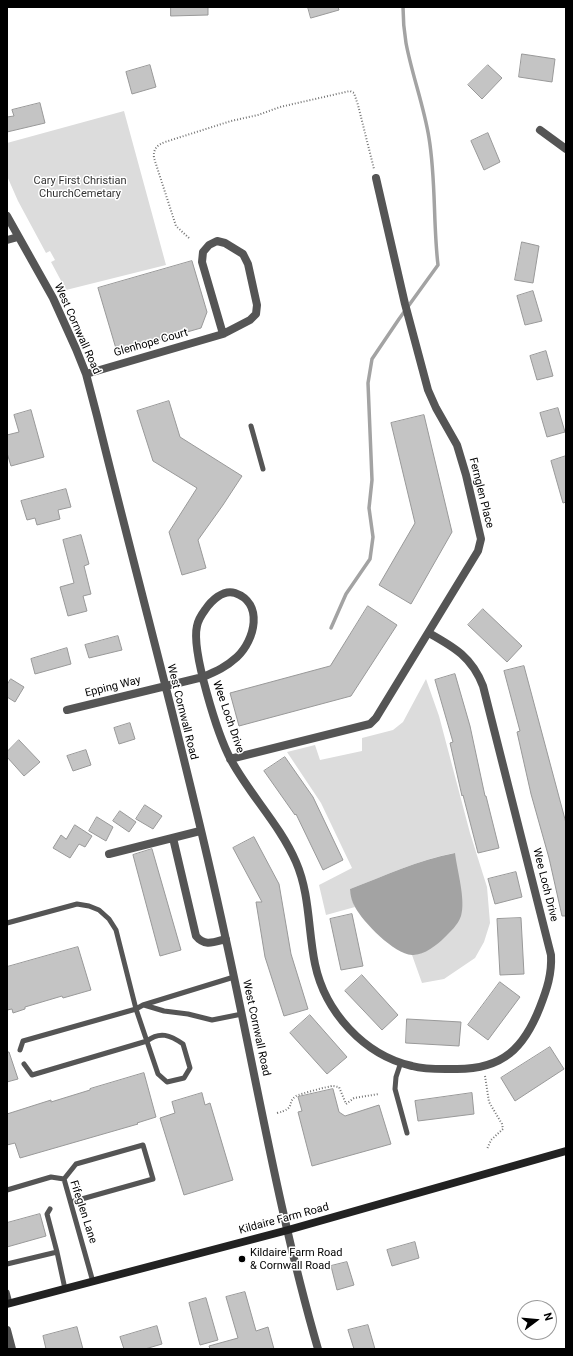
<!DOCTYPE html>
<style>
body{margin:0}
#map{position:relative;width:573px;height:1356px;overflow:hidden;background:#fff;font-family:Roboto,sans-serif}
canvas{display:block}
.frame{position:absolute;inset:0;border:8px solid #000;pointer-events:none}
.north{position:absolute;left:517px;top:1300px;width:40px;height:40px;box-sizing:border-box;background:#fff;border:1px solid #999;border-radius:50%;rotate:74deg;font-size:11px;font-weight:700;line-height:16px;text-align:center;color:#000}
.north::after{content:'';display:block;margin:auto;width:14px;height:18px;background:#000;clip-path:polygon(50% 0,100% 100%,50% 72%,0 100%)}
</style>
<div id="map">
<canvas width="573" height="1356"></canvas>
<div class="frame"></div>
<div class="north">N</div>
</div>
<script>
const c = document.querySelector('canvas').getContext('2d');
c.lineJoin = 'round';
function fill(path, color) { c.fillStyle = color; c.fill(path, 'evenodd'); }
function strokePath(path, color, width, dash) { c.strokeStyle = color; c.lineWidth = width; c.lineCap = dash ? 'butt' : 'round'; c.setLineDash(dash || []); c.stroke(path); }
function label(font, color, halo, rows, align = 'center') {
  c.font = font + ' Roboto,sans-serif'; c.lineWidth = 3; c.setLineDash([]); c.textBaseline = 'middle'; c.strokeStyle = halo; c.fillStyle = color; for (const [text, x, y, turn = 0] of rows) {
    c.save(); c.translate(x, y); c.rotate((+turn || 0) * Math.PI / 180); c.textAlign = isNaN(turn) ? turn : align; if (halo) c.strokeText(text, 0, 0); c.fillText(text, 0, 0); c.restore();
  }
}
const green = new Path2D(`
 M 124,111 L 166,265 L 66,290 L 51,262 L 55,260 L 50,251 L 46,253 L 18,201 L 7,176 L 7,143 Z
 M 426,679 L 439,716 L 470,833 L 487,887 L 490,923 L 484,942 L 475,958 L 444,979 L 422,983 L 412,955 L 420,954 L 454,853 C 418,860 384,876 350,889 L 351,897 L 355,907 L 326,915 L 319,885 L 352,868 L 321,803 L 287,752 L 315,745 L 320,760 L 362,751 L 362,738 L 393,730 L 403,722 Z`);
const water = new Path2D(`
 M 455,853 C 457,870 466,900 461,916 C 458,925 450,932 444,938 C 437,945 423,956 412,955 C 394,954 363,922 355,907 C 352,902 350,895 350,889 C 384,876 418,860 455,853 Z`);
const stream = new Path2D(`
 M 331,628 L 346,594 L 370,559 L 373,537 L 369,508 L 372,480 L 368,383 L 372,359 L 399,319 L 438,265 C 433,223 436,180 429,138 C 424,106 412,75 406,43 C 404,31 403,19 403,7`);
const building = new Path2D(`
 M 171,7 L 208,7 L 208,15 L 171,16 Z
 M 308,7 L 338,7 L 339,10 L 311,18 Z
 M 522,54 L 555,59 L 552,82 L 519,77 Z
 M 150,65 L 156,87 L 132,94 L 126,72 Z
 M 488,65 L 502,78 L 482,99 L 468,85 Z
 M 40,103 L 45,123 L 7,132 L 7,117 L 14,116 L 12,110 Z
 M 488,133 L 500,162 L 484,170 L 471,141 Z
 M 522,242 L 539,246 L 533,283 L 515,280 Z
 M 192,261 L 207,312 L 201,328 L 117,352 L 98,288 Z
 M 533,291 L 542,321 L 525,325 L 517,296 Z
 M 546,351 L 553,376 L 537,380 L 530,356 Z
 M 169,401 L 180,437 L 242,476 L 223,505 L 198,540 L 206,568 L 182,575 L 169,532 L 197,488 L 153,461 L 137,411 Z
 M 558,408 L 565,432 L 547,437 L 540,413 Z
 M 31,410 L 44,457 L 11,466 L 7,453 L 7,435 L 19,432 L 14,415 Z
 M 424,415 L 452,532 L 411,604 L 379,585 L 415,523 L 391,423 Z
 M 566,456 L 566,502 L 563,503 L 551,461 Z
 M 66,489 L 71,507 L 58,510 L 60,519 L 37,525 L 35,518 L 27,520 L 21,501 Z
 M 81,535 L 89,564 L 84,566 L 91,594 L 83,596 L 87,611 L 68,616 L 60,587 L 74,583 L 63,540 Z
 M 368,606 L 397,625 L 351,696 L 239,726 L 230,693 L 330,666 Z
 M 483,609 L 522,646 L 507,662 L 468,625 Z
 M 118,636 L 122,650 L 89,658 L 85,645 Z
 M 67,648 L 71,664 L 35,674 L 31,659 Z
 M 524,666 L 566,823 L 566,916 L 562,916 L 549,858 L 531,794 L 517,732 L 520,731 L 504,671 Z
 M 455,674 L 470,726 L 485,796 L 486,796 L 499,848 L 478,853 L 463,795 L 462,796 L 450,743 L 453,742 L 435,680 Z
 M 11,679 L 24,687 L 15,702 L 7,697 L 7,685 Z
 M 130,723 L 135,739 L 119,744 L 114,728 Z
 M 19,740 L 40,762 L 24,776 L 7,757 L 7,752 Z
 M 86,750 L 91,765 L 73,771 L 67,756 Z
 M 285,757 L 313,797 L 343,860 L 323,870 L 296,814 L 295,815 L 264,771 Z
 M 145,805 L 162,816 L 153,829 L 136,819 Z
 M 120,811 L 136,822 L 129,832 L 113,821 Z
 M 97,817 L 113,827 L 106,841 L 89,831 Z
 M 75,825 L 92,836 L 85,847 L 79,844 L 70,858 L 53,848 L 61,835 L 66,839 Z
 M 254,837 L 279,884 L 291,954 L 308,1009 L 284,1016 L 265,957 L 256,902 L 262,902 L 233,848 Z
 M 152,849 L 181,950 L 160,956 L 133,855 Z
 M 516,872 L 522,897 L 495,904 L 488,879 Z
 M 352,914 L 363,966 L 341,970 L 330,919 Z
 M 521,918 L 524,974 L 500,975 L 497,919 Z
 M 78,947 L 91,990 L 63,998 L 62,996 L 25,1007 L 25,1009 L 13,1013 L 12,1009 L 7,1010 L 7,967 Z
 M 362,975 L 398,1015 L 382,1030 L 345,991 Z
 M 500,982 L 520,997 L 488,1040 L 468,1025 Z
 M 310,1015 L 347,1057 L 327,1074 L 290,1033 Z
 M 407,1019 L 461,1022 L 459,1046 L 406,1043 Z
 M 550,1047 L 564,1069 L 515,1101 L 501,1078 Z
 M 7,1052 L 9,1052 L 18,1079 L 7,1082 Z
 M 144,1073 L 156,1117 L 137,1123 L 138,1124 L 20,1158 L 15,1143 L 7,1145 L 7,1114 L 51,1100 L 51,1102 L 90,1090 L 90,1089 Z
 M 333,1089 L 339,1112 L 345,1116 L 379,1105 L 391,1144 L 312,1166 L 298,1112 L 302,1111 L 298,1097 Z
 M 202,1093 L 205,1105 L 210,1103 L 233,1180 L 184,1195 L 160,1118 L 175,1113 L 172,1102 Z
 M 472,1093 L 474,1114 L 418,1121 L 415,1101 Z
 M 40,1214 L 46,1236 L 7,1247 L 7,1223 Z
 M 415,1242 L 419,1258 L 392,1266 L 387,1250 Z
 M 347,1262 L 354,1285 L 337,1290 L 331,1266 Z
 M 245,1292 L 256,1331 L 268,1327 L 274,1349 L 210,1349 L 209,1346 L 238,1338 L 226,1297 Z
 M 206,1298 L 218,1340 L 200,1345 L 189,1303 Z
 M 368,1325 L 375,1349 L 354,1349 L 348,1330 Z
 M 157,1326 L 162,1344 L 145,1349 L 124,1349 L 120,1337 Z
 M 77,1327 L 83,1349 L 46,1349 L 43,1336 Z`);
const path = new Path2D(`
 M 189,238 L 176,226 L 154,158 C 153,149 157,145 165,142 L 231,121 L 258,115 L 280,107 L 350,91 L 354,93 L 358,105 L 374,169
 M 485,1076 L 489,1102 L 502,1124 L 503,1129 L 491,1140 L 487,1149
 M 277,1113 C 297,1108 286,1103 296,1096 C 300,1094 329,1086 333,1086 C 335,1086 337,1087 339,1087 L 346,1104 L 354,1098 L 379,1094`);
const service = new Path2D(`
 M 251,426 L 263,469
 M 7,923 L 77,904 L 89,906 L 99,910 L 109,919 L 116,930 L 136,1009 L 143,1005 L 234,977
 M 144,1005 L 164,1011 L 188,1014 L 212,1020 L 242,1014
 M 20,1050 L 23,1041 L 136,1009 L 158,1074 L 167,1082 L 184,1078 L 190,1068 L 183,1044 C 170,1035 160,1031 147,1041 L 32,1075 L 24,1064
 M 401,1062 L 396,1077 L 395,1089 L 407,1133
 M 64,1179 L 76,1164 L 143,1145 L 153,1179 L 71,1202
 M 7,1190 L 51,1177 L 64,1179 L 93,1282
 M 50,1209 L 47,1214 L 57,1252
 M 7,1264 L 57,1252 L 65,1289
 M 7,1292 L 10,1303`);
const minor = new Path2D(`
 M 540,130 L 566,149
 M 7,216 L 53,298 L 76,349 L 86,374 L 97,416 C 140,591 188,764 226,940 C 256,1076 279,1215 318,1349
 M 7,240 L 18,237
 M 86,374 L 223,334 L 250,320 L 256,314 L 257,305 L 248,264 L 243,254 L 225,243 L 217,241 L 209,245 L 203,252 L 202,262 L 223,334
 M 67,710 L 203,677 C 217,671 226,667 237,657 C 255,640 264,603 235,593 C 223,589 211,601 205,610 C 202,614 198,621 197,626 C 191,651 218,736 231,760 C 250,795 280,825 296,862 C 310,894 308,931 315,964 C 325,1012 364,1055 412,1066 C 427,1070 442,1069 457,1069 C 503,1069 524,1048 540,1007 C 547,989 552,974 551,955 L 483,686 C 472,657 454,647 429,633
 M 230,759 L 370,724 L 376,718 L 478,551 L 481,539 L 466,475 L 457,445 L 436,408 L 428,390 L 405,304 L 376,178
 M 173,838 L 196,936 C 205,947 214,942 226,939
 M 109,854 L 200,831
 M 7,1330 L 12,1349`);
const secondary = new Path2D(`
 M 7,1304 L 288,1230 L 566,1151`);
const markers = [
 [242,1259,4,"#000"]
];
const parkNames = [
 ["Cary First Christian",80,181],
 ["ChurchCemetary",80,194]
];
const streetNames = [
 ["West Cornwall Road",77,329,66],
 ["Glenhope Court",151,343,-16],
 ["Fernglen Place",481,493,76],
 ["Epping Way",113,687,-14],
 ["West Cornwall Road",182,712,76],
 ["Wee Loch Drive",228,717,71],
 ["Wee Loch Drive",545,885,76],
 ["West Cornwall Road",256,1028,78],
 ["Fifeglen Lane",83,1212,72],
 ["Kildaire Farm Road",284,1219,-15]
];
const poiNames = [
 ["Kildaire Farm Road",250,1253],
 ["& Cornwall Road",250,1266]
];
fill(green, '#dcdcdc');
fill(water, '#a3a3a3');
strokePath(stream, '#a3a3a3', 3.5);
fill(building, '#c4c4c4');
strokePath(building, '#999', 1);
strokePath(path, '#777', 2, [1, 2]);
strokePath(service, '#555', 5);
strokePath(minor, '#555', 8);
strokePath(secondary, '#222', 8);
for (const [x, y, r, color] of markers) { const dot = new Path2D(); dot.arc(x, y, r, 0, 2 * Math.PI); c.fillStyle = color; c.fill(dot); strokePath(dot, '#fff', 1.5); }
label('11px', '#333', '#fff', parkNames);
label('11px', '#000', '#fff', streetNames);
label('11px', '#000', '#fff', poiNames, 'left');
</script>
